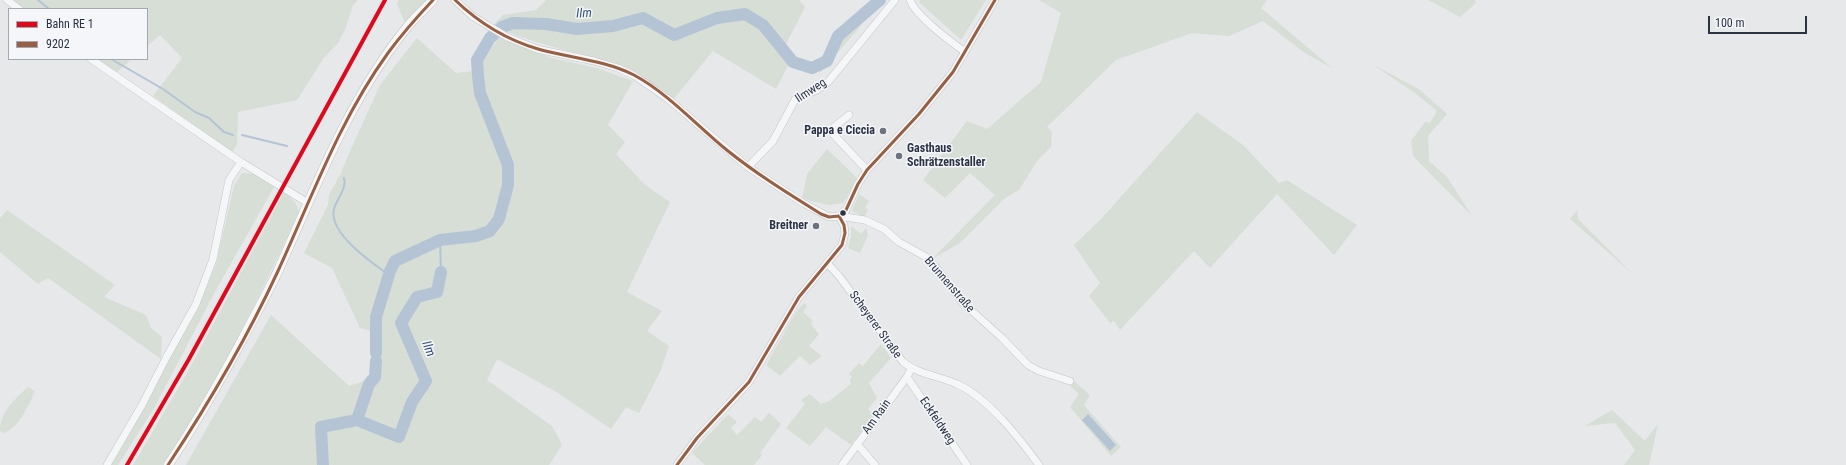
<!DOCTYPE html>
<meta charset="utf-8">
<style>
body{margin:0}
#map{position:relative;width:1846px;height:465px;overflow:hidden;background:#e6e8ea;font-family:"Roboto Condensed",sans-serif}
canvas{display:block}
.legend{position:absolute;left:8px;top:8px;width:140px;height:52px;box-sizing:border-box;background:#f4f6f9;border:1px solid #a4a8b1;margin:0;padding:5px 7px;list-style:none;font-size:12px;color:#2b3445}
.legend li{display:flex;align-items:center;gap:8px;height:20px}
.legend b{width:20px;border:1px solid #a4a8b1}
.scale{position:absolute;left:1708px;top:16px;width:99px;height:18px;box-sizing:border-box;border:2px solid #2b3445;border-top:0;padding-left:5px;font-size:12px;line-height:14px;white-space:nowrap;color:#2b3445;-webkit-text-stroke:3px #f4f6f9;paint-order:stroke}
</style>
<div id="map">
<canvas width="1846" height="465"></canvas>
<ul class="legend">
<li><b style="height:5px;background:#df091d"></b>Bahn RE 1</li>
<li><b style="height:5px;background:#975f44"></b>9202</li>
</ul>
<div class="scale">100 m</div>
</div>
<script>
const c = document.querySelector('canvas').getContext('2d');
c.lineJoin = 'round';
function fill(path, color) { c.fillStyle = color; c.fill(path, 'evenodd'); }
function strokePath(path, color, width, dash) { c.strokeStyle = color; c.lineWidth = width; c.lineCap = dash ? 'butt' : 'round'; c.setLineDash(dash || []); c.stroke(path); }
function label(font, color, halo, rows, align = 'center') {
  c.font = font + ' "Roboto Condensed",sans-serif'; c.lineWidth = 3; c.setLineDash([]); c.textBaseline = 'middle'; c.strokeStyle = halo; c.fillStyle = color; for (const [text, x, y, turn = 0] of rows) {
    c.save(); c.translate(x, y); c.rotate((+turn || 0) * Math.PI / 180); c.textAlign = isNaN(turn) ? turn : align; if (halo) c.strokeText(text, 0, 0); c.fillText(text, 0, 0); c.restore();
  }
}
const green = new Path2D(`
 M 12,0 L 358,0 L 353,5 L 345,30 L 338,43 L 323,59 L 297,100 L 238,112 L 237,145 L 232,152 L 153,96 L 182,58 L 160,35 L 147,46 L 147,9 L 24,9 Z
 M 399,0 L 428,0 L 405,24 L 397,3 Z
 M 546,0 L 799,0 L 805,7 L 785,46 L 792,57 L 814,64 L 824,59 L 833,36 L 871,0 L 883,0 L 821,72 L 788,66 L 776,89 L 713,51 L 673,100 L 638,74 L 629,69 C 583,52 537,47 493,25 L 503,15 L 536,10 Z
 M 921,0 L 986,0 L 961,40 L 919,2 Z
 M 1039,0 L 1267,0 L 1261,8 L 1332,68 L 1305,53 L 1263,21 L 1229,36 L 1192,33 L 1116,60 L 1047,127 L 1052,132 L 1051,147 L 1037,161 L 1019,190 L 1004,199 L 960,243 L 932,259 L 995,195 L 970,173 L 945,198 L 923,180 L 967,121 L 987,129 L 1041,82 L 1061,13 Z
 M 1428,0 L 1475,0 L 1476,3 L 1460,17 Z
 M 417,38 L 456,73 L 474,71 L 499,38 L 552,58 L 597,68 L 633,81 L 608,125 L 625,142 L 616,154 L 645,185 L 670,202 L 627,292 L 662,311 L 647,331 L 669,346 L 660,372 L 639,413 L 626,407 L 611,429 L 558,393 L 497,359 L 487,380 L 552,426 L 562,445 L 549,465 L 186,465 L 271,315 L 349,386 L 373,378 L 375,332 L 360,328 L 332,268 L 304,253 L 328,205 L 329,195 L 341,173 L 347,158 L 380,85 Z
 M 97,59 L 132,59 L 116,73 Z
 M 1372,64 L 1420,90 L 1447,114 L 1428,136 L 1429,161 L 1447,177 L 1472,216 L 1413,156 L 1411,141 L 1425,122 L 1430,123 L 1437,111 L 1415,93 Z
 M 1197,112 L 1243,145 L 1279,183 L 1287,180 L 1357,225 L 1334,255 L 1277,194 L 1210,268 L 1194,251 L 1120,330 L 1114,321 L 1110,323 L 1089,296 L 1100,283 L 1074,245 L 1101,219 Z
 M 827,149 L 857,178 L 843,203 L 829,205 L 802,199 L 807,174 Z
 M 242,173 L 253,174 L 274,187 L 216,290 L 153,410 L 118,465 L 111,465 L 147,402 L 168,361 L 198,309 L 216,264 L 234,186 Z
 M 284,192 C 291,198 298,203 299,213 L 230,356 L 164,465 L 133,465 L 187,373 Z
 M 859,194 L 869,201 L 865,207 L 868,210 L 864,217 L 852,211 Z
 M 7,210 L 115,285 L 104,297 L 146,315 L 151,328 L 162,337 L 161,359 L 48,278 L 38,284 L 0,252 L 0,218 Z
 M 1577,210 L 1578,219 L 1632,273 L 1570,219 Z
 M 851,226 L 861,234 L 866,228 L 868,235 L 860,253 L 848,248 L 851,236 Z
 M 804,303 L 807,306 L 803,312 L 813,321 L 811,324 L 819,334 L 809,346 L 822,356 L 810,365 L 800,356 L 780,376 L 766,365 L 796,312 Z
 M 881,344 L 891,358 L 869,383 L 877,398 L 868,409 L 873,415 L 851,445 L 826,427 L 810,446 L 786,428 L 805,404 L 801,400 L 810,394 L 821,404 L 829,401 L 851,384 L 850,380 L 852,377 L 849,374 L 859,363 L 863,366 Z
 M 1074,381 L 1090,395 L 1084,405 L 1121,447 L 1111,456 L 1070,407 L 1079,394 L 1070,386 Z
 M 28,387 L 35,391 C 29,405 19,428 4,433 L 0,431 C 0,412 15,399 28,387 Z
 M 1612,410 L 1645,441 L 1658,424 L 1649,465 L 1624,465 L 1635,450 L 1615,423 L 1585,426 Z
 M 769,413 L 781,424 L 760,453 L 762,455 L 754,465 L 705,465 L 692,453 L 728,414 L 737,422 L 731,428 L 737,435 L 755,417 L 761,422 Z`);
const water = new Path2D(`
 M 1088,414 L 1116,445 L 1110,451 L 1082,420 Z`);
const stream = new Path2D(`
 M 38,0 L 49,9
 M 111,59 L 163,89 L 195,112 L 209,118 L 224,132 L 233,135
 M 242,135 L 287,146
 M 344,178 C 347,189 337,198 334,209 C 328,233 372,263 389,275
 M 440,240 L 441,272`);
const river = new Path2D(`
 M 376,353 L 376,317 L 390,271 L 395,261 L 440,240 L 476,236 L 490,231 L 499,219 L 508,185 L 508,165 L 480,93 L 478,76 L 477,60 L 490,38 L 502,27 L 513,23 L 546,24 L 577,29 L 613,26 L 643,18 L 674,35 L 717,18 L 745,14 L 763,25 L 793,62 L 812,68 L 827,61 L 838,36 L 880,0
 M 357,420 L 369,384 L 375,377 L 376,361
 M 323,465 L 321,427 L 357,420 L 399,437 L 412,402 L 426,381 L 401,323 L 417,297 L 437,292 L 441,272`);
const minor = new Path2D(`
 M 7,0 L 19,9
 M 455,0 L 472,16 L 507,37 L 537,49 L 594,61 L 618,68 L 635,76 L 668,99 L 748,167 L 803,203 L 829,217 L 839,216 L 865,220 L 884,229 L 899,242 L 926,257 L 935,266 L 962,302 L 1002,338 L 1028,365 L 1039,371 L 1070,381
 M 910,0 C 915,15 951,42 965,52
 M 91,59 L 241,162 L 308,203
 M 849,115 L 834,127 L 834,135 L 867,170
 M 748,167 L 773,141 L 796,98 L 817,90 L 828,82 L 895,0
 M 839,216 L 846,210 L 858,184 L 867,170 L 919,114 L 953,72 L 995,0
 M 827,263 L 839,276 L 903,362 C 919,375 941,376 959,385 C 990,400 1019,438 1039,465
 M 907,377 L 967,465
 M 857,444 L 875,465
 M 107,465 L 142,405 L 166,358 L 196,304 L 213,259 L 229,180 L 241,162
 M 677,465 L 697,438 L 749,382 L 799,297 L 842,245 L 845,233 L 844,225 L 839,216
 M 842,465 L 907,377 L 911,369`);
const major = new Path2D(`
 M 168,465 C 195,425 219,383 242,340 C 254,317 267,294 278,271 C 316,187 349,98 408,26 C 415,17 425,9 433,0`);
const bus1 = new Path2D(`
 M 455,0 C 478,22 507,40 538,49 C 570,58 604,60 634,75 C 669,94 697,126 728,151 C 758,175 789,194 821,214 L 829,217 L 839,216 L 846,210 L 858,184 L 867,170 L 919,114 L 953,72 L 995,0
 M 168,465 C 209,403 247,338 278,271 C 312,197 340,119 388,53 C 402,34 417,17 433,0
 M 677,465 L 697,438 L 749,382 L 799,297 L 842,245 L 845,233 L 844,225 L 839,216`);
const rail1 = new Path2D(`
 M 127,465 L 189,359 L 385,0`);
const markers = [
 [883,131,4,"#6c737f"],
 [899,156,4,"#6c737f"],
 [843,213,3.5,"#2b3445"],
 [816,226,4,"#6c737f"]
];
const streetNames = [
 ["Ilmweg",811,91,-33],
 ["Brunnenstraße",949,285,49],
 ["Scheyerer Straße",875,325,54],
 ["Am Rain",877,417,-54],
 ["Eckfeldweg",937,421,56]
];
const poiNames = [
 ["Pappa e Ciccia",875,131],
 ["Gasthaus",907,149,"left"],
 ["Schrätzenstaller",907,163,"left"],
 ["Breitner",808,226]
];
const waterNames = [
 ["Ilm",584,14,-2],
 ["Ilm",428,349,67]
];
fill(green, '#d6ded6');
fill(water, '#b4c4d5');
strokePath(stream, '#b4c4d5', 2);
strokePath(river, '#b4c4d5', 12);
strokePath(minor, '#c4c6c8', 8);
strokePath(major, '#c2c5c8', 10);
strokePath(minor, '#f5f6f7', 7);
strokePath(major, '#f8f8f8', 9);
strokePath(bus1, '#975f44', 3);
strokePath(rail1, '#df091d', 4);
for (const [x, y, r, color] of markers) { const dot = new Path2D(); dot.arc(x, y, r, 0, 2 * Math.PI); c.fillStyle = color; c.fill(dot); strokePath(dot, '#f4f6f9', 1.5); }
label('12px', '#2b3445', '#f4f6f9', streetNames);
label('bold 12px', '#2b3445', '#f4f6f9', poiNames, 'right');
label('italic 13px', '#34527a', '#f4f6f9', waterNames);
</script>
